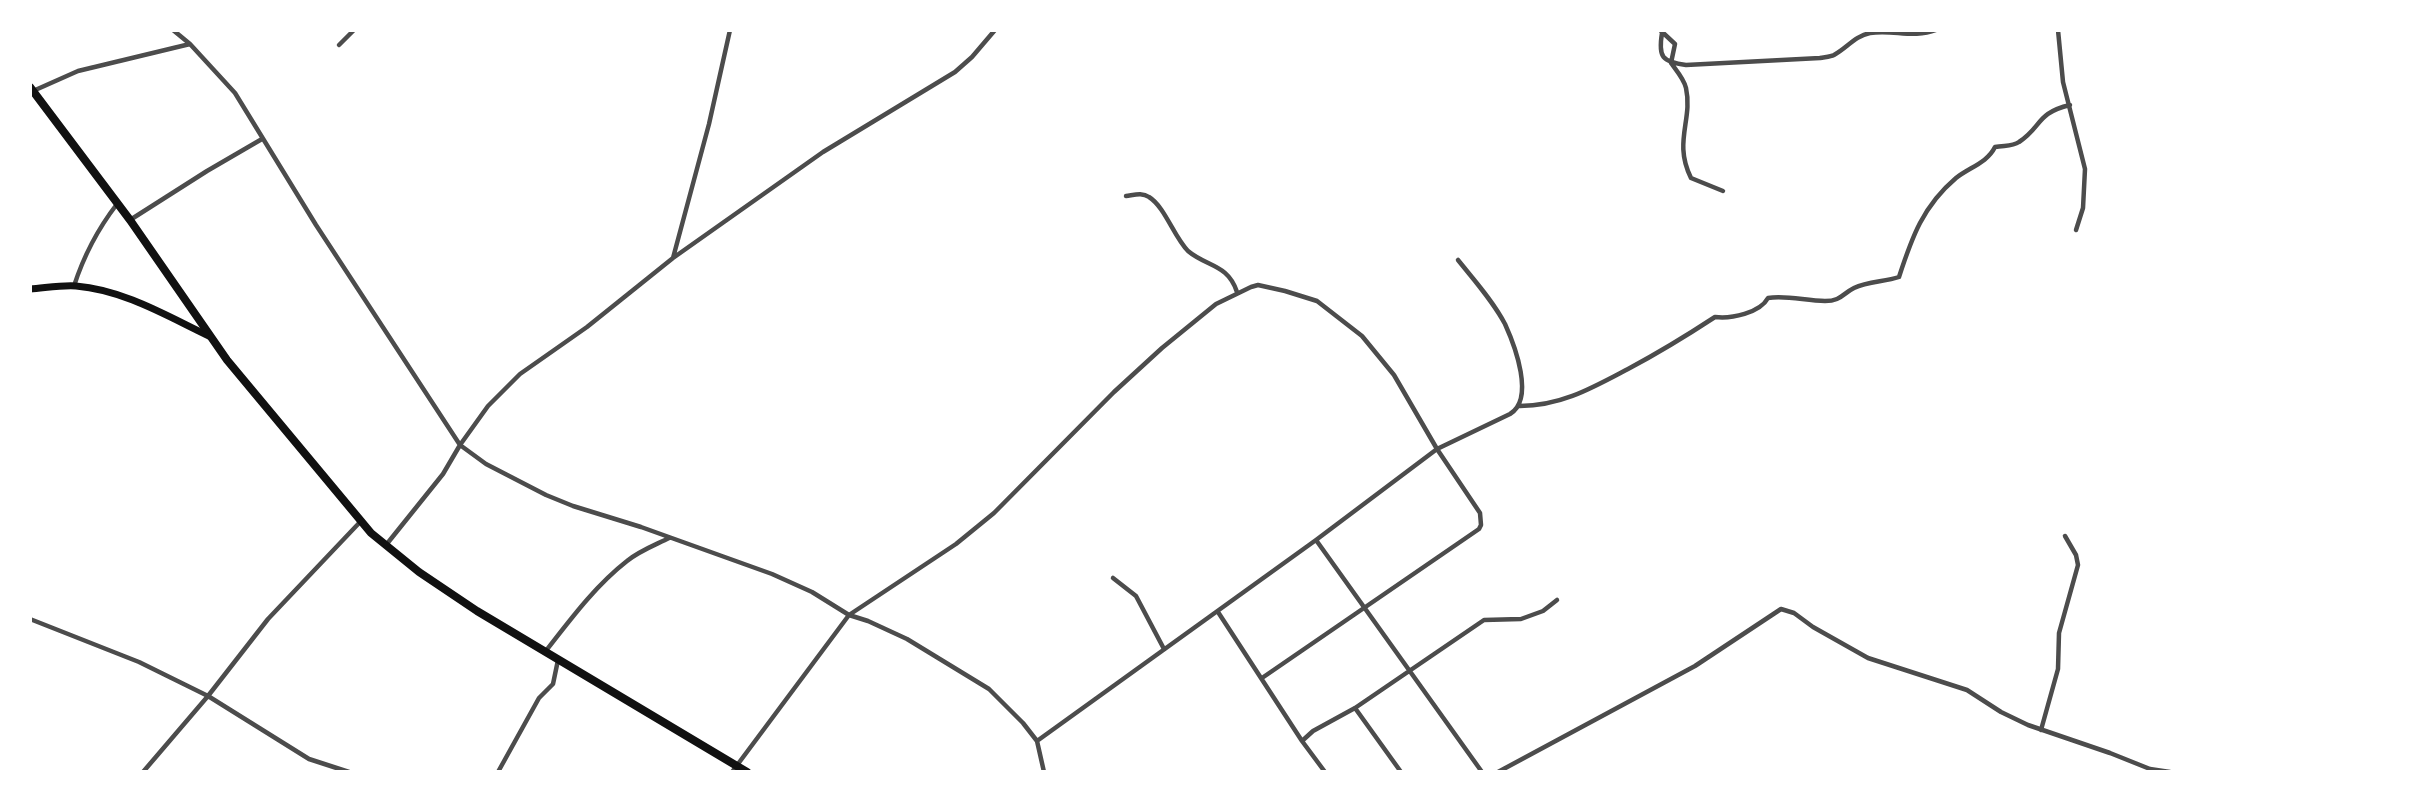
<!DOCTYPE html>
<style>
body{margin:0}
#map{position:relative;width:2424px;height:802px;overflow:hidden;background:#fff;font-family:"DejaVu Sans",sans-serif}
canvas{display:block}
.frame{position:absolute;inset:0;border:32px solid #fff;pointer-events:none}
</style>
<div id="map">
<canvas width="2424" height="802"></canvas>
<div class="frame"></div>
</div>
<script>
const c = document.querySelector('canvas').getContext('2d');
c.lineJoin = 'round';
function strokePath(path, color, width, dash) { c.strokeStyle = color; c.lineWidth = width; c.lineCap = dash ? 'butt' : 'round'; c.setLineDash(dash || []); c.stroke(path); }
const minor = new Path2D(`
 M 173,30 L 190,44 L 235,93 L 316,225 L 460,445 L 486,464 L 546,495 L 573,506 L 641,527 L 772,574 L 812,592 L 849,615 L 868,621 L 907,639 L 989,689 L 1023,723 L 1037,741 L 1044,772
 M 1660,30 L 1675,44 L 1671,63 C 1676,70 1684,79 1686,88 C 1693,120 1673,142 1691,178 L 1723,191
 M 2058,30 L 2063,82 L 2085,169 L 2083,208 L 2076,230
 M 1662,33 C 1658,57 1662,62 1686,65 L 1820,58 C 1824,57 1830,57 1834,55 C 1847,48 1855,36 1870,33 C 1893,29 1913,39 1936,30
 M 339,45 L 354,30
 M 33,91 L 78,71 L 190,44
 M 1126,196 C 1134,195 1142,192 1149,197 C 1165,207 1174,237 1188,251 C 1207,267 1228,264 1237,292
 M 130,220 L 207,171 L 262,139
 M 673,258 L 709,124 L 730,30
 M 74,286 C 84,255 97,230 117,204
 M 1520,406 C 1561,406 1592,388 1628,369 C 1658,353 1686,336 1715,317 C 1731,319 1760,313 1768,298 C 1787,295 1806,301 1825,301 C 1841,301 1842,294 1854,288 C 1868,281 1885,282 1899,277 C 1912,237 1923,206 1956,178 C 1970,167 1987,163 1995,147 C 2004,145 2012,147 2019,142 C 2042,127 2036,113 2070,105
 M 1316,540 L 1482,772
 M 386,545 L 443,474 L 460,445 L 488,406 L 520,374 L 587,327 L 673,258 L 823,152 L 955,72 L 972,57 L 995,30
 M 1113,578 L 1136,596 L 1164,649
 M 1218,612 L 1302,741 L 1325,772
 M 30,619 L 139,662 L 208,696 L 309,759 L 349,772
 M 545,652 C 570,620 595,586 627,561 C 639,551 655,545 669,538
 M 1355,708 L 1401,772
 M 2041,730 L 2058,669 L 2059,633 L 2078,565 L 2076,555 L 2065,536
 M 1037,741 L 1316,540 L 1437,449 L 1510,414 C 1535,399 1515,346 1505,324 C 1493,301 1474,280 1458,260
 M 1302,741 L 1313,731 L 1355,708 L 1484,620 L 1521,619 L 1543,611 L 1557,600
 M 143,772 L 208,696 L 268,619 L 361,521
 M 498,772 L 539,698 L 553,684 L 558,660
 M 732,772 L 849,615 L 956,544 L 994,513 L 1114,392 L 1162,348 L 1216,304 L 1251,287 L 1258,285 L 1285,291 L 1317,301 L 1362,336 L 1394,375 L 1437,449 L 1480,513 L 1481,525 L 1479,529 L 1262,678
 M 1498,772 L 1695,666 L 1781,609 L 1794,613 L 1813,627 L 1868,658 L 1967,690 L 2001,712 L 2028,725 L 2110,753 L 2150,769 L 2170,772`);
const secondary = new Path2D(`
 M 30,289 C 45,288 61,285 76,286 C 124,290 167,316 209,336`);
const trunk = new Path2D(`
 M 30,87 L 130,220 L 227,360 L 371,533 L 419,572 L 477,611 L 747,772`);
strokePath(minor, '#4c4c4c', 4.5);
strokePath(secondary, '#111', 7);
strokePath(trunk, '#111', 8);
</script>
